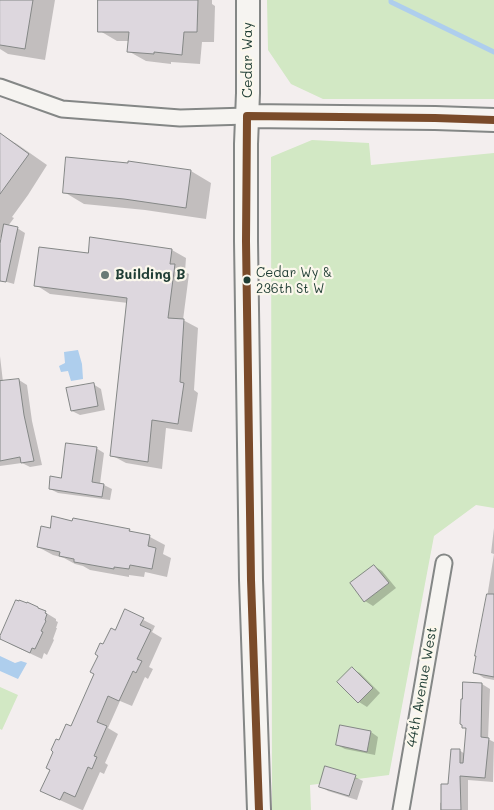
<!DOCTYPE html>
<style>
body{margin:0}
canvas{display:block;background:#f3eeee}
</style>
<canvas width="494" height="810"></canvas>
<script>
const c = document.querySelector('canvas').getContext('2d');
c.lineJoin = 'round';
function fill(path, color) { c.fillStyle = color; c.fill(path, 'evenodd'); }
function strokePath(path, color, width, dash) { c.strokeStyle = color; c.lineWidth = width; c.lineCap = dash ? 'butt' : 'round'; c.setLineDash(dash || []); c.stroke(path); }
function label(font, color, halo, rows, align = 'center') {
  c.font = font + ' Mali,sans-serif'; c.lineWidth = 4.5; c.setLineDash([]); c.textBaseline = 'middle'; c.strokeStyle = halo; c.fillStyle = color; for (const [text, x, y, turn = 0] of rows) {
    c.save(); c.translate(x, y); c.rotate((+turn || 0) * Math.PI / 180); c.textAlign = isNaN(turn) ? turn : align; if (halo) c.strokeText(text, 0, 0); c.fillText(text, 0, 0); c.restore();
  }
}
const green = new Path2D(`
 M 267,0 L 494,0 L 494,99 L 323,99 L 291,84 L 268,50 Z
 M 312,140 L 369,143 L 371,165 L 494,153 L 494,508 L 476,505 L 434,536 L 389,775 L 310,785 L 311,810 L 272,810 L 271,157 Z
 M 0,687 L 18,695 L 2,730 L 0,729 Z`);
const water = new Path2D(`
 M 78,350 L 82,364 L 83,379 L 71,381 L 68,371 L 61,372 L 59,366 L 65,363 L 64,352 Z
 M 0,656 L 15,663 L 21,661 L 27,663 L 18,679 L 0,671 Z`);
const shadow = new Path2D(`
 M 0,0 L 55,0 L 45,60 L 8,54 L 0,49 Z
 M 100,0 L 212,0 L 212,4 L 215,6 L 214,42 L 202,42 L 200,64 L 171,62 L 171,64 L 146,61 L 128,51 L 129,41 L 117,41 L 100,31 Z
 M 0,134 L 17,144 L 47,165 L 28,195 L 12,217 L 14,218 L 8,226 L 17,228 L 25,233 L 14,284 L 0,280 L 0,250 L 3,234 L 0,239 Z
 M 191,171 L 211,183 L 206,219 L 145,210 L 84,204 L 64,192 Z
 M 172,250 L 186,258 L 185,272 L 189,274 L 183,320 L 198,328 L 194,390 L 198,393 L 192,432 L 166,428 L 162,469 L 126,463 L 111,455 L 128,303 L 50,294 L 36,285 L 89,255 Z
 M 0,356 L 3,382 L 19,380 L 27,385 L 32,421 L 42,465 L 30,467 L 22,463 L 0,466 Z
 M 93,384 L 101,389 L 105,410 L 80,415 L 72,411 Z
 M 96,448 L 104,453 L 100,484 L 104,485 L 112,489 L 110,500 L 58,493 L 50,489 L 62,479 Z
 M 73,522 L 129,530 L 136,534 L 150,537 L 165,545 L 163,554 L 171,558 L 167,577 L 145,572 L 144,577 L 129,575 L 129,577 L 90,570 L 83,566 L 75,564 L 64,558 L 53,555 L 38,547 L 51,529 Z
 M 494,528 L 494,680 L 484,678 L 475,672 L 494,554 L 491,553 Z
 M 374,566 L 382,571 L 396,588 L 373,606 L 365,601 L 352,584 Z
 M 38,608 L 56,619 L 56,621 L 58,622 L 56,628 L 57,628 L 53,639 L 54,640 L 47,655 L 44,653 L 42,659 L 12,645 L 0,638 Z
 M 126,611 L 155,626 L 152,632 L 162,638 L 149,667 L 153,669 L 148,679 L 145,677 L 132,706 L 120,701 L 108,728 L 118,734 L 105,763 L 108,765 L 104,774 L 100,772 L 83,810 L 82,810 L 53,797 L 42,790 L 51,770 L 60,742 L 72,727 L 96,674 L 104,646 L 116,631 Z
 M 352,669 L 360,673 L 380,693 L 367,707 L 359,702 L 339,682 Z
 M 464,683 L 482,684 L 490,689 L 488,739 L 494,742 L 493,782 L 468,780 L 468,810 L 440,810 L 440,803 L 442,802 L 459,750 L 465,754 L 467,729 L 463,727 Z
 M 371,732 L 378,737 L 375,755 L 345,749 L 337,745 Z
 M 355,777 L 363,781 L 357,800 L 328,791 L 320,786 Z`);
const stream = new Path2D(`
 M 391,0 L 391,2 L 494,52`);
const building = new Path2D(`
 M 0,0 L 33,0 L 25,49 L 0,45 Z
 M 98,0 L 198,0 L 197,32 L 184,32 L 182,55 L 154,52 L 154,54 L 127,52 L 129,32 L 98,32 Z
 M 0,133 L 29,154 L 0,194 Z
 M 66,157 L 128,163 L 128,161 L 191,170 L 186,208 L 124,199 L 63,193 Z
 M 4,224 L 18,227 L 6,282 L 0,281 L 0,244 Z
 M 90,237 L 172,249 L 170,264 L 175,264 L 168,318 L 184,319 L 180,382 L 184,383 L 178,424 L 152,420 L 148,462 L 110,456 L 127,298 L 34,286 L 39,247 L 88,253 Z
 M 19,379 L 24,415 L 34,461 L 21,463 L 20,457 L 0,461 L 0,381 Z
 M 94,383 L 98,406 L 71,411 L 66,388 Z
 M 66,443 L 97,447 L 92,482 L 104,484 L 102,497 L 49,489 L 50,476 L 61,478 Z
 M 52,516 L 72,521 L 73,518 L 130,529 L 129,531 L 150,535 L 148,546 L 156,548 L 152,569 L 130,565 L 129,569 L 114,567 L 114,569 L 86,564 L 74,562 L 74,559 L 59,556 L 60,552 L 37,547 L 41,526 L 50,528 Z
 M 374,565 L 389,583 L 364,602 L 350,583 Z
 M 487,594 L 494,594 L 494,677 L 473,673 L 476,656 L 475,656 Z
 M 16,600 L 19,601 L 19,600 L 27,603 L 27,602 L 38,607 L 38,608 L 46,611 L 45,613 L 47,614 L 45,620 L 46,621 L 41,631 L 43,632 L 35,649 L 32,648 L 30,653 L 0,639 L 0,636 Z
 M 125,609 L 144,618 L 140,625 L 151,630 L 137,659 L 142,661 L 136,673 L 133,671 L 119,701 L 108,696 L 97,722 L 107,726 L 94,756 L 97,757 L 92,769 L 88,767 L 75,797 L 64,792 L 60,800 L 40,791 L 50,770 L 46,768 L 53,752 L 51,750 L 56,739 L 59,740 L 66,724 L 71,726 L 94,674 L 90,672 L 98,656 L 95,654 L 100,643 L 103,644 L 111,628 L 115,630 Z
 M 352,667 L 373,688 L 358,703 L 337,682 Z
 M 463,682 L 482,683 L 481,737 L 489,738 L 485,778 L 460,776 L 461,810 L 441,810 L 441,784 L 448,784 L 451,749 L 460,749 L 460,763 L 463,763 L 466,728 L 462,728 L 462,725 L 460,724 L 461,699 L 462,699 Z
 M 340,725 L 371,731 L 367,752 L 336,745 Z
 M 325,766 L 356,775 L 349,796 L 319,787 Z`);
const minor = new Path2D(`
 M 0,87 L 62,109 L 180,118 L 247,116
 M 401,810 L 444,563`);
const secondary = new Path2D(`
 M 248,0 L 248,93 L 246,144 L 246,241 L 251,580 L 259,810
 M 247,116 L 435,118 L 494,120`);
const bus1 = new Path2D(`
 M 247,116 L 246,241 L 251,580 L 259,810
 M 247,116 L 435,118 L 494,120`);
const markers = [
 [105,275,5,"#697b75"],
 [247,280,4.5,"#1f3d34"]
];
const busNames = [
 ["Cedar Wy &",256,273],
 ["236th St W",256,289]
];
const streetNames = [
 ["Cedar Way",248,60,-90],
 ["44th Avenue West",422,687,-80]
];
const poiNames = [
 ["Building B",115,275]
];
fill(green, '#d2e8c4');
fill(water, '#aeceed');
fill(shadow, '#0003');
strokePath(stream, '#aeceed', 5);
fill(building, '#ddd7de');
strokePath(building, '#848786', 1);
strokePath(minor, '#848786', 19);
strokePath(secondary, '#848786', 26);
strokePath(minor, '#f6f4f1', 15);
strokePath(secondary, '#f6f4f1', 22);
strokePath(bus1, '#7a4b2a', 8);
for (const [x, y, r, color] of markers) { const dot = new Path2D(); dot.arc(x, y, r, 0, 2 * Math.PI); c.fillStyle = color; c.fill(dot); strokePath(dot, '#fbf7ec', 2); }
label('13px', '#1f3d34', '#fbf7ec', busNames, 'left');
label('14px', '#1f3d34', '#fbf7ec', streetNames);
label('bold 14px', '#1f3d34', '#fbf7ec', poiNames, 'left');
</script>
